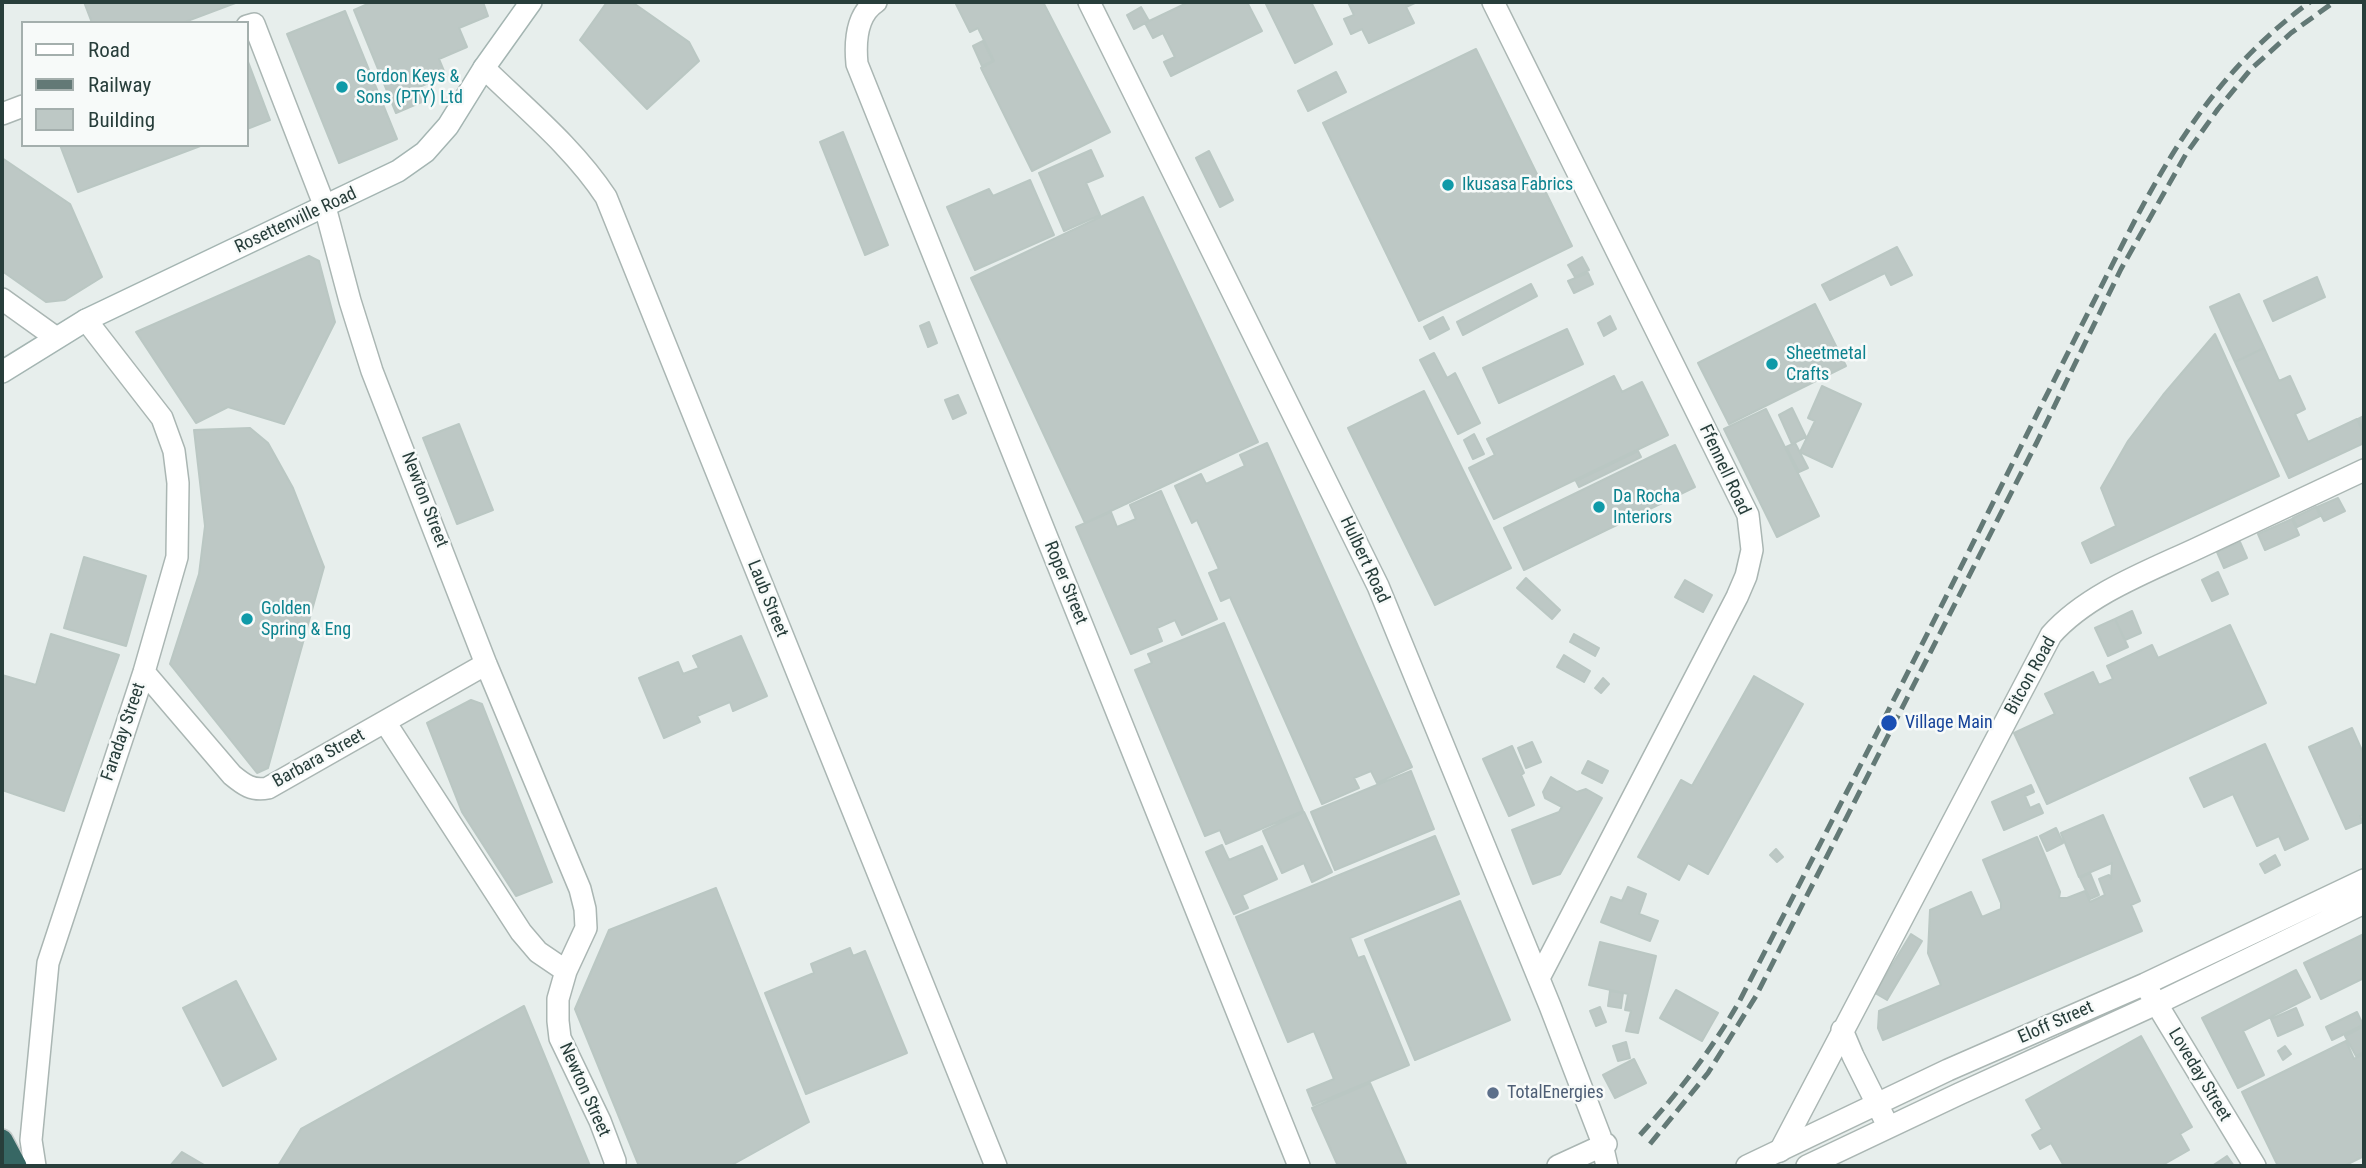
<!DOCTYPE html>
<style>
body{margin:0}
#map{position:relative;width:2366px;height:1168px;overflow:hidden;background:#e7eeec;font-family:"Roboto Condensed",sans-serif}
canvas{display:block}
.frame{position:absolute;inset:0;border:4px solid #283e3b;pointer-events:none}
.legend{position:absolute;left:21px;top:21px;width:228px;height:126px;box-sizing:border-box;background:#f7faf9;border:2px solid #a4afad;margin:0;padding:9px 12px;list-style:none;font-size:21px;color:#283e3b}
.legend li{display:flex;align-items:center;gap:14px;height:35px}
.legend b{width:35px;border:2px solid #a4afad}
</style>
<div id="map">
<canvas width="2366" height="1168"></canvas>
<div class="frame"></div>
<ul class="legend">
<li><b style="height:9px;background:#fff"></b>Road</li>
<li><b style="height:9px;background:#637976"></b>Railway</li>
<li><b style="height:19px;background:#bdc8c5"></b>Building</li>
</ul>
</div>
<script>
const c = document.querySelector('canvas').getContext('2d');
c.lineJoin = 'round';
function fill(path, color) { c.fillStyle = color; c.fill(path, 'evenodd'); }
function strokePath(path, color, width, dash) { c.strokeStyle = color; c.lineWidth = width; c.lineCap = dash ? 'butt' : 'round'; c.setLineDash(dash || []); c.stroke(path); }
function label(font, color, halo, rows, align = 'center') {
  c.font = font + ' "Roboto Condensed",sans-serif'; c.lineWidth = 5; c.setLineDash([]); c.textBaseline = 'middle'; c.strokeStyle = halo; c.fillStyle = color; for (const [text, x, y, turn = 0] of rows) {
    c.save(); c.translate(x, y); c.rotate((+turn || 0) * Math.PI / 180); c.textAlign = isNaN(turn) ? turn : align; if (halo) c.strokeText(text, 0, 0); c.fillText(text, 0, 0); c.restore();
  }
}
const building = new Path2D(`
 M 84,2 L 238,2 L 182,23 L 92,23 Z
 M 370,2 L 483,2 L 488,16 L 459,28 L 467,47 L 439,59 L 446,76 L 419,87 L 424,101 L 396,113 L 354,10 L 370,3 Z
 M 607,2 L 632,2 L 689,42 L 699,61 L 647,109 L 580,40 Z
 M 955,2 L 1043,2 L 1110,132 L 1032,171 L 981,68 L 994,61 L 978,28 L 970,32 Z
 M 1189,2 L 1247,2 L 1262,31 L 1171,76 L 1164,62 L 1175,57 L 1163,33 L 1153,38 L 1145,23 Z
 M 1265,2 L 1311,2 L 1332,44 L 1295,63 Z
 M 1348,2 L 1417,2 L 1406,7 L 1414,23 L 1369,43 L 1362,29 L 1351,34 L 1344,19 L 1354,15 Z
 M 1141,7 L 1149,21 L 1134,29 L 1127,15 Z
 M 345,11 L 397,139 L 339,163 L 287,34 Z
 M 983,41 L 993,61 L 982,66 L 973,46 Z
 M 1476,49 L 1572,246 L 1419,321 L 1323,123 Z
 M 247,59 L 270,120 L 247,129 Z
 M 1336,72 L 1346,92 L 1308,111 L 1298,91 Z
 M 843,132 L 888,245 L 865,255 L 820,142 Z
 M 60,145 L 203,145 L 78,192 Z
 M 1091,150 L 1103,176 L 1086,183 L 1100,215 L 1064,231 L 1039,173 Z
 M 1209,151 L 1233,200 L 1220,207 L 1196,158 Z
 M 2,158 L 70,204 L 102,277 L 65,300 L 46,302 L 2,271 Z
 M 1030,180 L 1054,235 L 975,270 L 947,207 L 989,189 L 993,196 Z
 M 1143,197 L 1258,442 L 1085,523 L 971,278 Z
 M 1897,247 L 1912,275 L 1891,285 L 1885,273 L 1830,300 L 1822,285 Z
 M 309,256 L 319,261 L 335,322 L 284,424 L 228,407 L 196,423 L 136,332 Z
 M 1582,257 L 1589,270 L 1575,277 L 1568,265 Z
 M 1588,273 L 1593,284 L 1574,293 L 1568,281 Z
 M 2317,277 L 2325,297 L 2273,321 L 2264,301 Z
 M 1531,284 L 1537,296 L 1463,335 L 1457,322 Z
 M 2239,294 L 2264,348 L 2235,362 L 2210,307 Z
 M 1815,304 L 1846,366 L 1729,424 L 1698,363 Z
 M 1610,316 L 1616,329 L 1604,336 L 1598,323 Z
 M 1443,317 L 1449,329 L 1430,339 L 1424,327 Z
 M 929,322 L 937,343 L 928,347 L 920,326 Z
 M 1567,329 L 1583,364 L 1499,403 L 1483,368 Z
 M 2215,334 L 2279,476 L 2091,563 L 2082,543 L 2116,526 L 2101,488 L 2128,441 L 2163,395 Z
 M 2264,348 L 2279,381 L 2290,376 L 2305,409 L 2295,414 L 2308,442 L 2357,419 L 2364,434 L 2364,443 L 2289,478 L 2235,362 Z
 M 1434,353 L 1447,378 L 1455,373 L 1480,423 L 1458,434 L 1420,360 Z
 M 1614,376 L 1622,392 L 1642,382 L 1668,435 L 1494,519 L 1469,468 L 1495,455 L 1487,439 Z
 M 1822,386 L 1861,404 L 1832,467 L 1800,452 L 1815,421 L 1808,418 Z
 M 1424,391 L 1511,568 L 1435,605 L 1348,428 Z
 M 958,395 L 966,413 L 953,419 L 945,400 Z
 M 1792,408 L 1806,437 L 1792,444 L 1779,415 Z
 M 1766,409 L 1819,516 L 1777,537 L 1724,429 Z
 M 2364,416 L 2364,432 L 2358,419 Z
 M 459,424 L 493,510 L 457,524 L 423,438 Z
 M 250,428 L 268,443 L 293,488 L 324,567 L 268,768 L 257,773 L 170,664 L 199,574 L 205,526 L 194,430 Z
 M 1474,434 L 1484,454 L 1473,459 L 1464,440 Z
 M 1267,443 L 1412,767 L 1377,783 L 1371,771 L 1354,778 L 1359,788 L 1322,804 L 1230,597 L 1221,601 L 1209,573 L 1219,569 L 1197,520 L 1192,523 L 1175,486 L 1201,474 L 1206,484 L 1245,466 L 1240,455 Z
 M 1795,443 L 1808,468 L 1799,472 L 1786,447 Z
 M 1675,445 L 1695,487 L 1524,570 L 1504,528 Z
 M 1638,451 L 1641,457 L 1579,487 L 1576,481 Z
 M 1161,491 L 1217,619 L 1182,635 L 1175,620 L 1157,628 L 1162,641 L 1131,654 L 1076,527 L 1111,512 L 1117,527 L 1136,519 L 1130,505 Z
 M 2338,498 L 2345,511 L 2324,521 L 2317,507 Z
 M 2316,507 L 2320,516 L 2297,527 L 2293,518 Z
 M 2292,519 L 2299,535 L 2265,550 L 2258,534 Z
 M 2240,542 L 2247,558 L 2224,568 L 2217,552 Z
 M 84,557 L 146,576 L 126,646 L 64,628 Z
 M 2218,572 L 2228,594 L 2212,601 L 2202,580 Z
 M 1526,578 L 1560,610 L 1552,619 L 1517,588 Z
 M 1685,580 L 1712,595 L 1703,612 L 1675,597 Z
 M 2132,611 L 2141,633 L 2125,640 L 2115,619 Z
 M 2115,619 L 2128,647 L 2108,656 L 2095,628 Z
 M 1224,623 L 1303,811 L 1226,844 L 1220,830 L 1205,836 L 1135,670 L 1152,663 L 1148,654 Z
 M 2230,625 L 2266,703 L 2047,804 L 2014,733 L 2055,714 L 2045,694 L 2093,672 L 2099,685 L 2113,679 L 2107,666 L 2152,645 L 2158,658 Z
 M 51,634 L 119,655 L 64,811 L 2,790 L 2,675 L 36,685 Z
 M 1574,634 L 1599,648 L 1595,656 L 1570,642 Z
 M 741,636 L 767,696 L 733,711 L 730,702 L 697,716 L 700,722 L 664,738 L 639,678 L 678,662 L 683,674 L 699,668 L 693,656 Z
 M 1564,655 L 1590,671 L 1584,682 L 1557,667 Z
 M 1754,676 L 1803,704 L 1708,874 L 1688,863 L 1679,880 L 1638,857 L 1681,780 L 1692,786 Z
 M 1603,678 L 1609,684 L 1601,693 L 1595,688 Z
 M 471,700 L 482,704 L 552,882 L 516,896 L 462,812 L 427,723 Z
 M 2352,728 L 2364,755 L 2364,815 L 2360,816 L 2363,822 L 2346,829 L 2309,747 Z
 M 1532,742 L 1541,762 L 1526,768 L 1518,748 Z
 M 2265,744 L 2308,839 L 2285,850 L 2279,836 L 2257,846 L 2233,794 L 2204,807 L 2190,778 Z
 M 1512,746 L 1524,773 L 1521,775 L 1534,805 L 1509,816 L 1483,759 Z
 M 1588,761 L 1608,771 L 1602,783 L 1582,773 Z
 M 1411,771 L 1434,829 L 1335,870 L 1311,812 Z
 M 1551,777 L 1577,792 L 1586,789 L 1602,798 L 1560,874 L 1533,884 L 1512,830 L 1559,812 L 1562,807 L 1545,798 L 1543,792 Z
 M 2031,785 L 2034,792 L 2025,796 L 2030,808 L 2039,804 L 2043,813 L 2004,830 L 1992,802 Z
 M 1304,812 L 1332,872 L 1312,882 L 1304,863 L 1282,873 L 1263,831 Z
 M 2103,815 L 2140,901 L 2131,905 L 2142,931 L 1883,1040 L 1878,1028 L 1879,1011 L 1941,985 L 1928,953 L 1930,910 L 1971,892 L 1982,917 L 2001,909 L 2001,903 L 1983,860 L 2037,837 L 2060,892 L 2059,898 L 2067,898 L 2085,891 L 2090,902 L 2105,895 L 2099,879 L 2109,875 L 2111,879 L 2112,863 L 2079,877 L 2061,833 Z
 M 2056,828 L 2063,843 L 2047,851 L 2040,836 Z
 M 1435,836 L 1459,894 L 1350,938 L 1358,958 L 1364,956 L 1409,1065 L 1313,1105 L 1307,1090 L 1334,1079 L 1314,1031 L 1288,1042 L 1236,917 Z
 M 1222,845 L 1229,860 L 1262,846 L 1277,879 L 1242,895 L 1248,908 L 1234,914 L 1206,852 Z
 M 1776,849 L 1783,857 L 1777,862 L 1770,855 Z
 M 2275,855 L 2280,865 L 2265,873 L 2260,864 Z
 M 2090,873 L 2099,895 L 2090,899 L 2080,878 Z
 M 1628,887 L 1646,894 L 1639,914 L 1658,921 L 1650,941 L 1601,922 L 1611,897 L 1622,901 Z
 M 716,888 L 809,1122 L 730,1166 L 639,1166 L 575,1009 L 609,930 Z
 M 1460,901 L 1510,1020 L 1415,1060 L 1365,940 Z
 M 1911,934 L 1922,941 L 1887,1000 L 1875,993 Z
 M 2364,934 L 2364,978 L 2321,999 L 2304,963 Z
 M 1600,942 L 1656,956 L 1638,1033 L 1626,1031 L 1631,1011 L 1625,1010 L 1628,994 L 1589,985 Z
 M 850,948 L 853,956 L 865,951 L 907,1053 L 806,1094 L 765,993 L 814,973 L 811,964 Z
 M 2296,970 L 2310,997 L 2243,1031 L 2264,1075 L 2238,1088 L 2202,1018 Z
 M 236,981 L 276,1059 L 223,1086 L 183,1008 Z
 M 1676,990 L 1718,1013 L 1702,1041 L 1660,1018 Z
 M 1610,991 L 1623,993 L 1621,1008 L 1608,1006 Z
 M 524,1006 L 590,1166 L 278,1166 L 301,1129 Z
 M 1600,1007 L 1606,1022 L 1596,1026 L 1590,1011 Z
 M 2296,1008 L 2303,1025 L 2278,1036 L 2271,1019 Z
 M 2357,1012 L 2363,1025 L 2332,1040 L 2326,1027 Z
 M 2364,1026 L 2364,1052 L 2356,1056 L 2345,1036 Z
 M 2141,1036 L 2192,1127 L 2180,1134 L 2189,1150 L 2161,1166 L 2064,1166 L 2051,1143 L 2040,1149 L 2032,1135 L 2042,1129 L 2026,1100 Z
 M 2346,1041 L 2354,1059 L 2364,1054 L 2364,1156 L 2344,1166 L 2278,1166 L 2242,1092 Z
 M 1626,1042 L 1630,1058 L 1618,1061 L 1613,1046 Z
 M 2285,1046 L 2291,1054 L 2283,1060 L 2278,1051 Z
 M 1634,1059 L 1646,1083 L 1615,1098 L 1603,1075 Z
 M 1370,1083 L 1406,1164 L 1399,1166 L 1338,1166 L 1312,1108 Z
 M 182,1152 L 206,1166 L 170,1166 Z
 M 2227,1156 L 2234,1166 L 2212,1166 Z`);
const minor = new Path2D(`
 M 876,2 C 856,15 855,43 857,64 L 1299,1166
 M 1089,2 L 1378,586 L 1550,1006 L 1600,1136 L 1607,1166
 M 1493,2 L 1748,515 L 1752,550 L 1746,576 L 1737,597 L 1539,978
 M 247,26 L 254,24 L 325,207 L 350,301 L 372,371 L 486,664 L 580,889 L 585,909 L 586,928 L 566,971 L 558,999 L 558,1021 L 560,1038 L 600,1121 L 615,1161 L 615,1166
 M 484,68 C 526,109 574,148 606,197 L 996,1166
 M 2,114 L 23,106
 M 2,299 L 55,337
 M 144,672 L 232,775 C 244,785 252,791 268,788 L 486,664
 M 385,722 L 521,932 L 538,952 L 566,971
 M 2147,988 L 2255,1166
 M 1842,1030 L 1853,1056 L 1888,1126
 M 1780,1151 L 2051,635 C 2087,594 2149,571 2198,548 C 2254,522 2309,496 2364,470
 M 35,1166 L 31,1140 L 48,963 L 144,672 L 177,557 L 178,483 L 174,451 L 162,418 L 86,320
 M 1558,1166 L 1606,1144`);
const tertiary = new Path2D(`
 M 1747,1166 L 1948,1070 L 2145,984 L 2364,880
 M 1807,1166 L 1959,1094 L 2156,1004 L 2364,903`);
const secondary = new Path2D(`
 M 2,372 L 86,320 L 398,171 L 425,152 L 448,126 L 484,68 L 531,2`);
const motorway = new Path2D(`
 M 2,1140 L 16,1166`);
const rail = new Path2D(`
 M 1640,1135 C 1678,1093 1711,1051 1739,1002 C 1819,846 1899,691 1977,535 C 2015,458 2053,382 2092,305 C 2152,186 2199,83 2310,2
 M 1650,1144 L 1708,1073 L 1756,996 L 2037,442 L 2121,269 L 2186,154 L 2218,109 L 2251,69 L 2291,33 L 2334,2`);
const markers = [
 [342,87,7,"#0f9aa8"],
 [1448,185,7,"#0f9aa8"],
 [1772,364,7,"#0f9aa8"],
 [1599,507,7,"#0f9aa8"],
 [247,619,7,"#0f9aa8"],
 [1889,723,9,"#1a4fb4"],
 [1493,1093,7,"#5c6f8a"]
];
const cultureNames = [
 ["Gordon Keys &",356,77],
 ["Sons (PTY) Ltd",356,98],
 ["Ikusasa Fabrics",1462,185],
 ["Sheetmetal",1786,354],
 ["Crafts",1786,375],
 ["Da Rocha",1613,497],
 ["Interiors",1613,518],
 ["Golden",261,609],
 ["Spring & Eng",261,630]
];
const streetNames = [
 ["Rosettenville Road",296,221,-25],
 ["Ffennell Road",1724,470,65],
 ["Newton Street",424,500,69],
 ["Hulbert Road",1364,560,65],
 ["Roper Street",1065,583,68],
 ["Laub Street",767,599,68],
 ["Bitcon Road",2031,676,-61],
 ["Faraday Street",124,732,-71],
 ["Barbara Street",319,759,-29],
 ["Eloff Street",2056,1023,-24],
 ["Loveday Street",2199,1075,59],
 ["Newton Street",584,1090,66]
];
const transitNames = [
 ["Village Main",1905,723]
];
const serviceNames = [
 ["TotalEnergies",1507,1093]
];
fill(building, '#bdc8c5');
strokePath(building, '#bac7c3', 2);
strokePath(minor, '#aab6b3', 24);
strokePath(tertiary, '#aab6b3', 24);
strokePath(secondary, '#a4b5b2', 24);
strokePath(motorway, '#c3c9c8', 24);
strokePath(minor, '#fff', 21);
strokePath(tertiary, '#fff', 21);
strokePath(secondary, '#fff', 21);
strokePath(motorway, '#376764', 21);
strokePath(rail, '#637976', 5, [14, 7]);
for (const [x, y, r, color] of markers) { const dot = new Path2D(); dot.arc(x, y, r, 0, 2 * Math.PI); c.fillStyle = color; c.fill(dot); strokePath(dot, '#f7faf9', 2.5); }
label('18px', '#0d838f', '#f7faf9', cultureNames, 'left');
label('18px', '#283e3b', '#f7faf9', streetNames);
label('18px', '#164399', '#f7faf9', transitNames, 'left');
label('18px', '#4e5e75', '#f7faf9', serviceNames, 'left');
</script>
